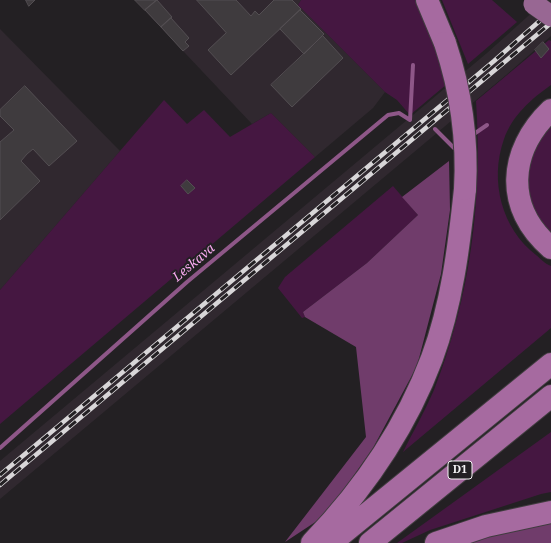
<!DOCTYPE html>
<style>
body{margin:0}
canvas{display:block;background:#232023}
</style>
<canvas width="551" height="543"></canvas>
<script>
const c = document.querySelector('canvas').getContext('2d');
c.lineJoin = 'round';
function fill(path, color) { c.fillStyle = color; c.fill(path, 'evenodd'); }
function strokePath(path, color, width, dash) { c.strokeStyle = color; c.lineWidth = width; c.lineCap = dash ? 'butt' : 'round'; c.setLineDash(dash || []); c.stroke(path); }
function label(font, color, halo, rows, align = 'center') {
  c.font = font + ' "Noto Serif",serif'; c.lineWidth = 4; c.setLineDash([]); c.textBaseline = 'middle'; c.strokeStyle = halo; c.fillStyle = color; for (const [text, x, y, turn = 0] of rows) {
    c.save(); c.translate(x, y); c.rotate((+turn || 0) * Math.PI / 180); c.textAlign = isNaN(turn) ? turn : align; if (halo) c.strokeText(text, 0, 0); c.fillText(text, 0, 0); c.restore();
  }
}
const built = new Path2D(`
 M 135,0 L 301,0 L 298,5 L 385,92 L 373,108 L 315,157 L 271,113 L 252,124 Z
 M 546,0 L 551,0 L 551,36 L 506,75 L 0,499 L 0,461 L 487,53 Z
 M 0,29 L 120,151 L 0,290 Z`);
const green = new Path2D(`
 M 301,0 L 423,0 L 447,84 L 410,115 L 397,100 L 385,92 L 298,5 Z
 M 442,0 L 492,0 L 517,22 L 468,64 Z
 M 549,40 L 551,41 L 551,85 C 531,99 512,116 504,139 C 489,181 502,229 536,255 C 541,259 545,264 551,266 L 551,328 L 403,452 C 413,432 425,411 434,390 C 470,298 483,199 476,101 Z
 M 164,100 L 187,124 L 204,110 L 230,137 L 271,113 L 315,157 L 0,424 L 0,290 Z
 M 551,116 L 551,239 L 521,187 L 523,167 Z
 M 393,186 L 418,215 L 367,263 L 303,312 L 305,317 L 302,318 L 278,288 L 285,277 Z
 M 551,432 L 551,492 L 541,494 L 430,530 L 402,543 L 397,543 Z`);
const forest = new Path2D(`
 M 449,161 L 450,210 L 441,274 L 417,366 L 373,448 L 326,515 L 285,542 L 366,437 L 356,347 L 305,317 L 303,312 L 367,263 L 418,215 L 402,197 Z
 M 551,521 L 551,543 L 465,543 L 520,525 Z`);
const stream = new Path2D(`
 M 435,129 L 454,148 L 458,146
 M 471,136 L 487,125
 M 0,448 L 187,282 L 388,115 L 399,113 L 410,120 L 413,65`);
const building = new Path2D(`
 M 26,0 L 35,0 L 29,6 Z
 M 135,0 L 157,0 L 145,10 Z
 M 157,0 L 172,17 L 161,27 L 145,10 Z
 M 197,0 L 236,0 L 251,16 L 255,11 L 259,15 L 274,0 L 292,0 L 301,9 L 231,75 L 208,50 L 226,33 Z
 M 300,10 L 324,34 L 304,54 L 280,29 Z
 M 171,18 L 189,38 L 185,42 L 189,46 L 183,51 L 161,27 Z
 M 323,36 L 343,58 L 292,107 L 271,85 Z
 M 543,42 L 549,49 L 541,58 L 535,50 Z
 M 25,86 L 77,141 L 49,166 L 33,149 L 27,154 L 21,161 L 40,181 L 0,220 L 0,142 L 14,130 L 0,116 L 0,110 Z
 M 187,180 L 195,188 L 188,194 L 181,186 Z`);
const motorway = new Path2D(`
 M 427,0 L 445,43
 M 551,110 C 508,151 504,208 551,248
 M 312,543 C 363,490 406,427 432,358 C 452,304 459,246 465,189
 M 331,543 L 551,364
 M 370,543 L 551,396
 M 436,543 L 486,526 L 551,512`);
const rail = new Path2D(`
 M 0,475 L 494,61 L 551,11
 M 0,485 L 551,23`);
const trunkBridge = new Path2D(`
 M 534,4 L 551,16`);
const motorwayBridge = new Path2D(`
 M 445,43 C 461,91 468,138 465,189`);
const shields = [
 [460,470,24]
];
const shieldNames = [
 ["D1",460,470]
];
const waterNames = [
 ["Leskava",194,263,-40]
];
fill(built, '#30282f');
fill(green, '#451741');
fill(forest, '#703c6b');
strokePath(stream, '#8e5788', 4);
fill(building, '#3f3b3e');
strokePath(building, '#534e52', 1);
strokePath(motorway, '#403c3f', 24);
strokePath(motorway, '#a66aa0', 22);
strokePath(rail, '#d8d6d8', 4.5);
strokePath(rail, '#232023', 3, [9]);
strokePath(trunkBridge, '#403c3f', 22, []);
strokePath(motorwayBridge, '#403c3f', 24, []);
strokePath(trunkBridge, '#986793', 21);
strokePath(motorwayBridge, '#a66aa0', 22);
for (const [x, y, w] of shields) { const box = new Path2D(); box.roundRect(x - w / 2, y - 9, w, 18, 3); c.fillStyle = '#232023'; c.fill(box); strokePath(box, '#f5f3f5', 1); }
label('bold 11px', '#f5f3f5', null, shieldNames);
label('italic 13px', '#faabf1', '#232023', waterNames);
</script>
